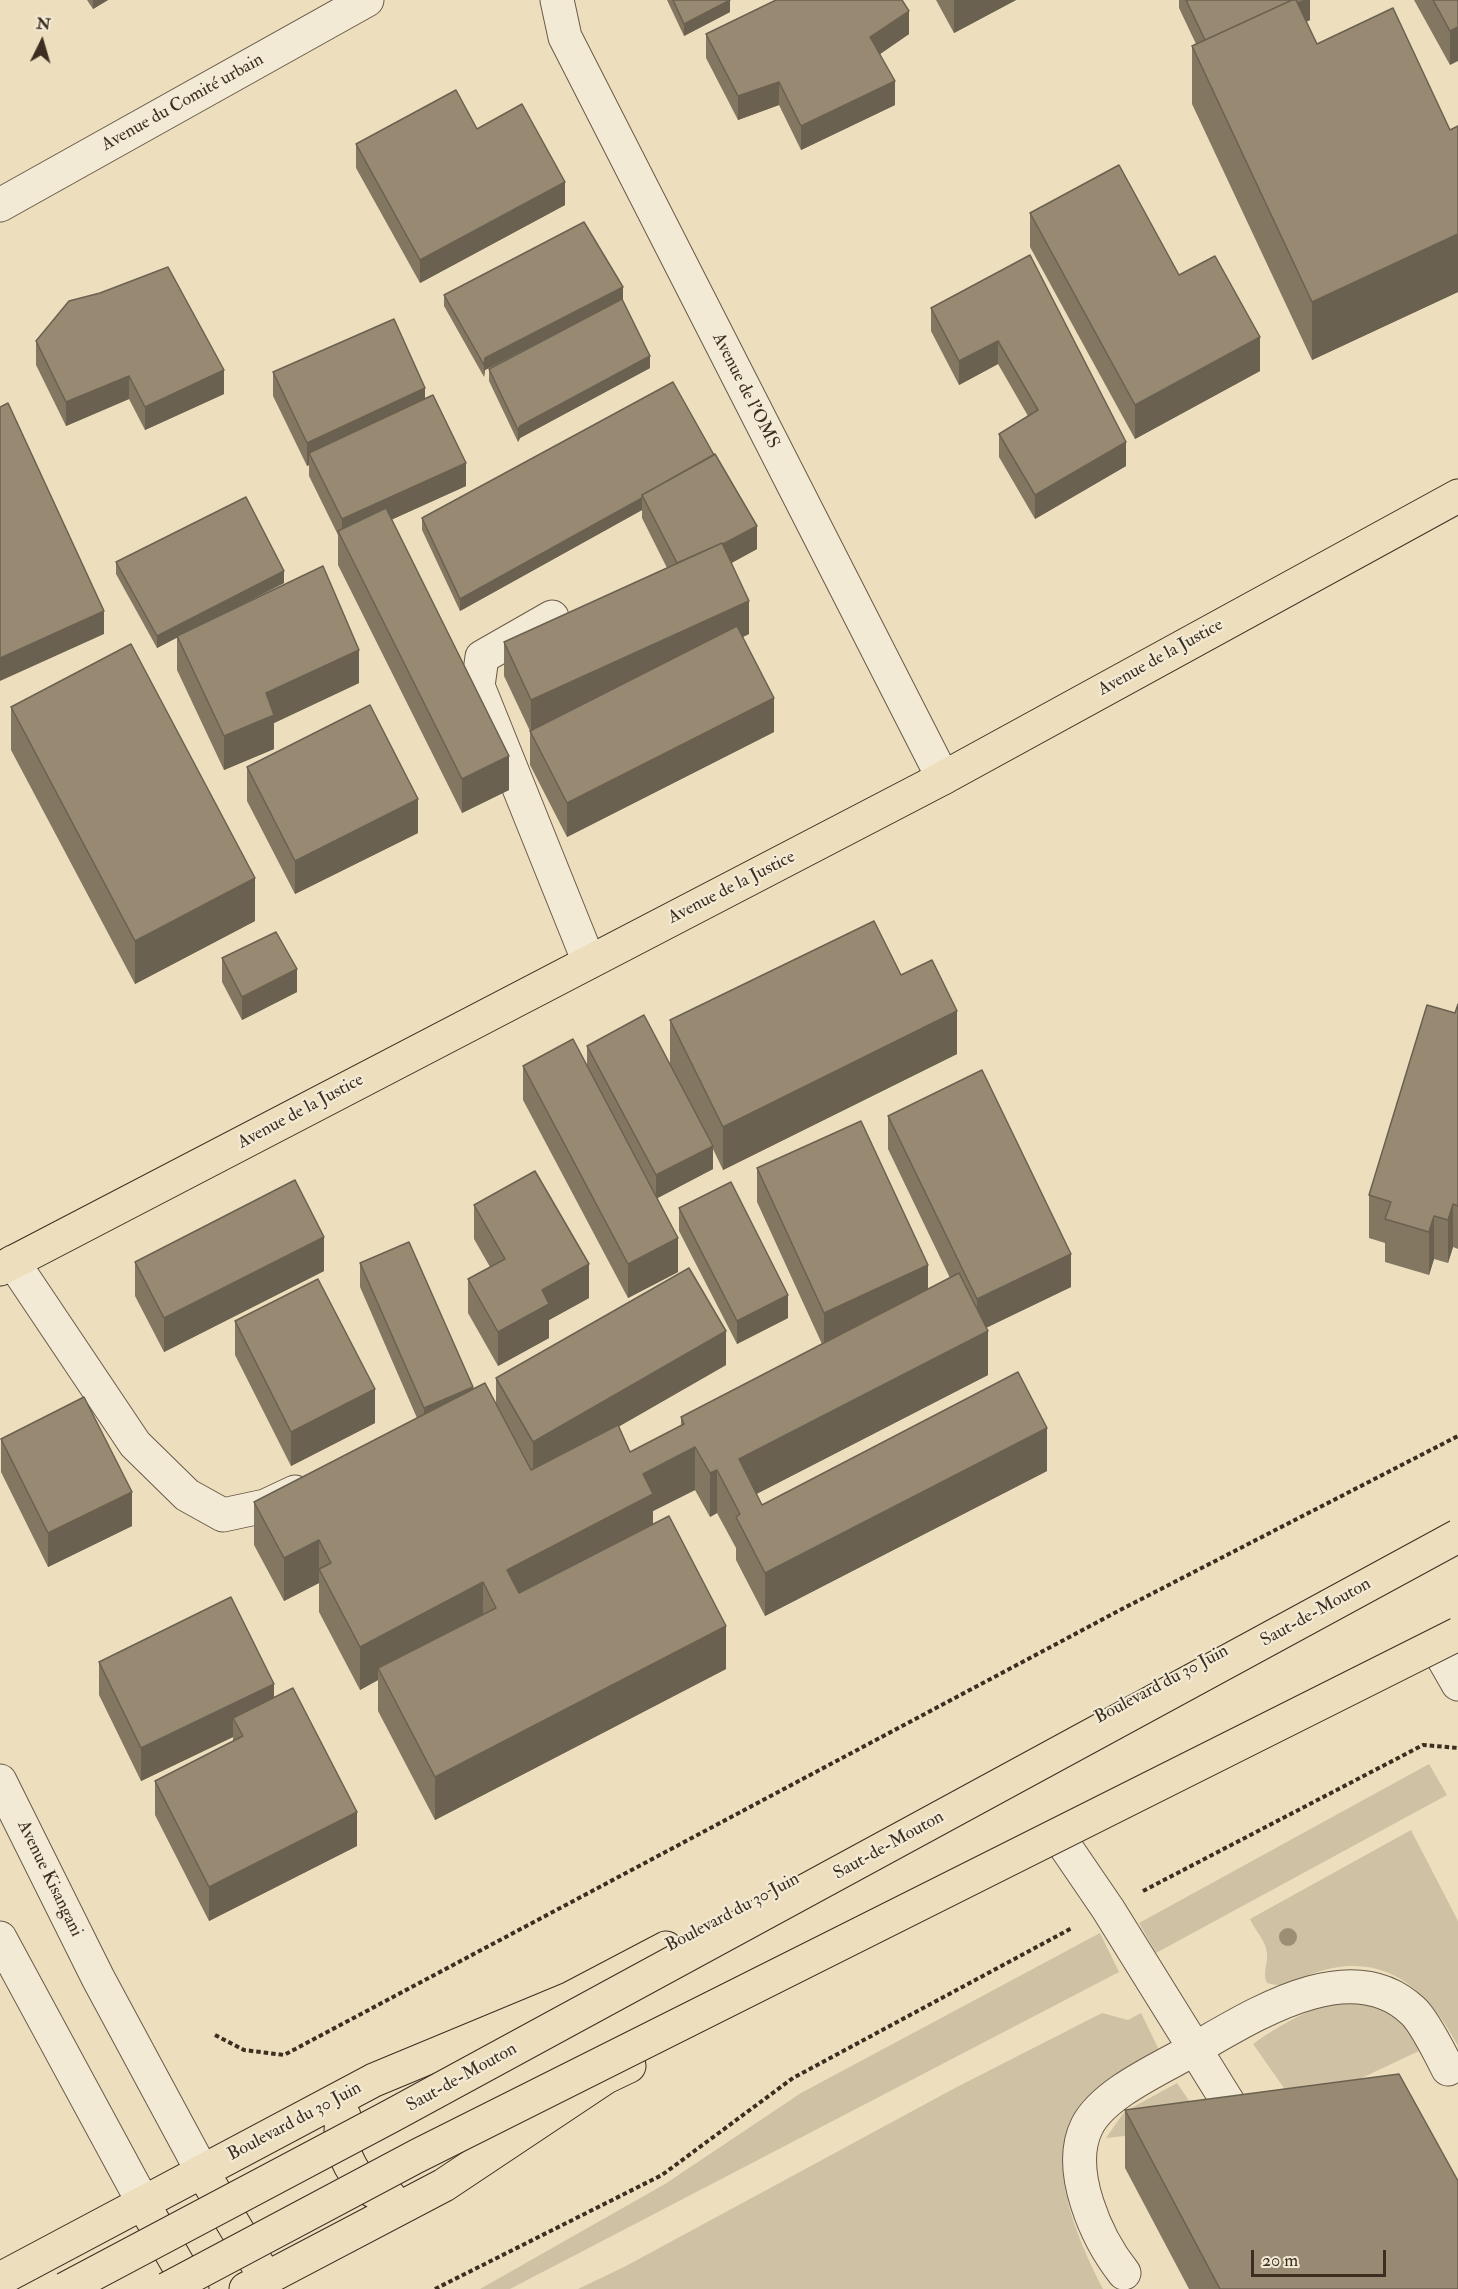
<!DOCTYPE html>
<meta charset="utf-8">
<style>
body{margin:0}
#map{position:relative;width:1458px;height:2289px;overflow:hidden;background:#eddfbe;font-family:"IM FELL Double Pica",serif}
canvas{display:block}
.north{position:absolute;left:12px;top:12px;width:60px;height:60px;-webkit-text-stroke:4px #f3ead5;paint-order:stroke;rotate:5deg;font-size:16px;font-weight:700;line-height:24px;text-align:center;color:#3c2e20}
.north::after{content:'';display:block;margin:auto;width:21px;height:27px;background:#3c2e20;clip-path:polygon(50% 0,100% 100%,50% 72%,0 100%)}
.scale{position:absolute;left:1251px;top:2250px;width:135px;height:27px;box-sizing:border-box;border:3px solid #3c2e20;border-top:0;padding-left:8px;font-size:18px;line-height:21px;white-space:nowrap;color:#3c2e20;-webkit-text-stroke:4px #f3ead5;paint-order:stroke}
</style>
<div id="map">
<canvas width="1458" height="2289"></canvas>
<div class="north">N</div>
<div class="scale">20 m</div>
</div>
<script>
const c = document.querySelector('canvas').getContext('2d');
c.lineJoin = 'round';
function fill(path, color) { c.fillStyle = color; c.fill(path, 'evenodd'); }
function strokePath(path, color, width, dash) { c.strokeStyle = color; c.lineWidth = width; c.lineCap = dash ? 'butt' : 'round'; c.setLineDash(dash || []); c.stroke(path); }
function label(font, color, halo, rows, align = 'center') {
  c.font = font + ' "IM FELL Double Pica",serif'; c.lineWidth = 4.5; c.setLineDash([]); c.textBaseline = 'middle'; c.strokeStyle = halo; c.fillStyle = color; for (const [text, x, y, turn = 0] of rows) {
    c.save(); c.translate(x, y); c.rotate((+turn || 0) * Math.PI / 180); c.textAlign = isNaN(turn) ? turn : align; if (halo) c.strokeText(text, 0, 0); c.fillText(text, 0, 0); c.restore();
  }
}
const green = new Path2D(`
 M 1429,1764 L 1447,1795 L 1156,1953 L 1139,1923 Z
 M 1411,1830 L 1458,1921 L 1458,2046 C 1428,1989 1384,1949 1314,1973 C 1290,1982 1298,1990 1267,1983 C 1262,1973 1268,1965 1267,1954 C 1266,1940 1255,1931 1250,1919 Z
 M 1100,1933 L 1119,1972 L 510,2289 L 480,2289 L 665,2184 L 801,2093 Z
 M 1361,1997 C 1388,2011 1409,2020 1419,2051 L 1298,2108 L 1253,2044 C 1287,2020 1319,2003 1361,1997 Z
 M 1102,2013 L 1128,2020 L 1141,2013 L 1162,2056 C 1140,2064 1096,2084 1082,2102 C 1039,2153 1077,2238 1103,2289 L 578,2289 L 624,2267 L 955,2088 Z
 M 1177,2083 L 1207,2127 L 1106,2138 L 1124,2112 Z`);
const path = new Path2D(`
 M 1143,1891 L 1423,1745 L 1458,1748
 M 215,2035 L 244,2050 L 284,2055 L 1122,1609 L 1458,1436
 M 435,2289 L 662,2175 L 793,2078 L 1072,1928`);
const minor = new Path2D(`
 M 557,0 L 565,37 L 943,778
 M 0,205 L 367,0
 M 552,617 L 482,657 L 478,686 L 589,962
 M 13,1262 L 135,1444 L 187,1495 L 223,1515 L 265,1506 L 295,1492
 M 1442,1656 L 1458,1684
 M 0,1781 L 98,1978 L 202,2171
 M 1065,1846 L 1108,1909 L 1231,2107
 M 0,1938 L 144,2204
 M 1124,2273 C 1097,2239 1065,2170 1087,2126 C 1103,2094 1159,2069 1189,2052 C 1248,2019 1349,1950 1413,2011 C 1423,2020 1441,2055 1448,2069`);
const major = new Path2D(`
 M 0,1269 L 943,778 L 1458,496
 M 344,2116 C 332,2143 358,2195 389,2196
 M 202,2171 L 262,2272
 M 149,2214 L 192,2289
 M 0,2279 L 374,2080 L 569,1999 L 666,1948
 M 246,2289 L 444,2185 L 606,2077 L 629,2066`);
const majorBridge = new Path2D(`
 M 65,2289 L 391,2116 L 1458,1536
 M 167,2289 L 417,2156 L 1458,1634`);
const trees = [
 [1288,1937]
];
const wall = new Path2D(`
 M 87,0 L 108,0 L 93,9 Z
 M 667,0 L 729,0 L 730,12 L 684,36 Z
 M 936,0 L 1016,0 L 954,33 Z
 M 1179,0 L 1310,0 L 1310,20 L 1306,22 L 1317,44 L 1450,130 L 1458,126 L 1458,292 L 1312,360 L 1192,104 L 1192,46 L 1196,44 L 1179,8 Z
 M 1414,0 L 1458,0 L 1450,65 Z
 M 706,34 L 909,34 L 880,54 L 895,105 L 801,150 L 779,105 L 738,120 L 706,58 Z
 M 477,129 L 565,205 L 420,283 L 356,168 L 356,144 Z
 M 1030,213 L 1260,371 L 1135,439 L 1030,247 Z
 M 1030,255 L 1126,466 L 1035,519 L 999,457 L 999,434 L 1028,416 L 998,364 L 959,385 L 931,331 L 931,308 Z
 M 444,295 L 623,299 L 622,299 L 650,368 L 520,438 L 518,442 L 489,381 L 489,369 L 580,321 L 485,370 L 484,377 L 444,306 Z
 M 36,341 L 224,394 L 145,430 L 129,399 L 66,426 L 36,365 Z
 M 273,372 L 425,399 L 466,486 L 391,520 L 509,790 L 462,813 L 338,565 L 338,535 L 309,476 L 309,465 L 307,466 L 273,396 Z
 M 673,382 L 757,549 L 731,563 L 749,634 L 743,637 L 774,732 L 567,837 L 530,765 L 530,731 L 504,676 L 504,642 L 667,568 L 642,518 L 642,510 L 460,611 L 422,530 L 422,518 Z
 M 116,562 L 284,583 L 221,615 L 359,683 L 274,723 L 274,749 L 224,770 L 177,670 L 177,637 L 157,648 L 116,574 Z
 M 11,707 L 255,921 L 135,984 L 11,750 Z
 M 247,767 L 418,833 L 295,894 L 247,801 Z
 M 222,958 L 297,992 L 242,1020 L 222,982 Z
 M 901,975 L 957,1054 L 723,1170 L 713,1149 L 713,1169 L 657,1198 L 678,1272 L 628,1298 L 523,1100 L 523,1066 L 587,1065 L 587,1046 L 670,1064 L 670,1020 Z
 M 1458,1004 L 1458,1249 L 1453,1247 L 1448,1263 L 1434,1259 L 1429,1275 L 1385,1262 L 1385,1243 L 1369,1238 L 1369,1195 L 1455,1013 Z
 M 888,1116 L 1071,1287 L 986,1328 L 988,1375 L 756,1494 L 762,1505 L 1047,1471 L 765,1616 L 736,1560 L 736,1548 L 717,1513 L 710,1517 L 695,1490 L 653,1511 L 653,1525 L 726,1669 L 435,1820 L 378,1711 L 378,1680 L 360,1690 L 319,1612 L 319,1583 L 284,1601 L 254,1545 L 254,1502 L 417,1418 L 360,1287 L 360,1263 L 473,1389 L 496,1404 L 496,1378 L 726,1365 L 619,1426 L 630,1452 L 681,1426 L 681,1417 L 822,1344 L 757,1202 L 757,1168 L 928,1289 L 950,1278 L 888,1149 Z
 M 474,1205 L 589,1298 L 549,1320 L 549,1338 L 498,1366 L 468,1313 L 468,1279 L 490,1267 L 474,1239 Z
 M 679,1208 L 788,1318 L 737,1344 L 679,1231 Z
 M 135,1262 L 324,1271 L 164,1352 L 135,1296 Z
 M 235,1321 L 375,1423 L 291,1466 L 235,1355 Z
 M 1,1439 L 132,1526 L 48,1567 L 1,1472 Z
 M 99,1662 L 274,1698 L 357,1846 L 209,1921 L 155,1815 L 155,1781 L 233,1741 L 233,1737 L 141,1781 L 99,1695 Z
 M 1125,2110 L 1458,2289 L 1189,2289 L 1125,2168 Z`);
const shadedWall = new Path2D(`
 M 93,0 L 108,0 L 93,9 Z
 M 730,0 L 730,12 L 684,36 L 684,24 Z
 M 954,0 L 1016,0 L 954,33 Z
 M 1303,0 L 1310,0 L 1310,20 L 1208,68 L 1208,45 Z
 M 909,11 L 909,34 L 870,61 L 870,37 Z
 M 1458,27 L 1458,61 L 1450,65 L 1450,31 Z
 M 895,81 L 895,105 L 801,150 L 801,126 Z
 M 779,82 L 779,105 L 738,120 L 738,96 Z
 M 565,182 L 565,205 L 420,283 L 420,260 Z
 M 1458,234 L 1458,292 L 1312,360 L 1312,302 Z
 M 623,287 L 623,299 L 485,370 L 484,377 L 484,365 L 485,358 Z
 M 1260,337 L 1260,371 L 1135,439 L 1135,405 Z
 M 998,341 L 998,364 L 959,385 L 959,361 Z
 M 650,356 L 650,368 L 520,438 L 518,442 L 518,430 L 520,426 Z
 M 224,370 L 224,394 L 145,430 L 145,407 Z
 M 129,376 L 129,399 L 66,426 L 66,402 Z
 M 425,388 L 425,411 L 309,453 L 309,465 L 307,466 L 307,443 Z
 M 1126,442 L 1126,466 L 1035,519 L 1035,495 Z
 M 466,463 L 466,486 L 344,541 L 342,538 L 342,519 Z
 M 642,498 L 642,510 L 460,611 L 460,599 Z
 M 757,526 L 757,549 L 679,592 L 679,568 Z
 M 284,571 L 284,583 L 157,648 L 157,636 Z
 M 749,601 L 749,634 L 531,734 L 531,700 Z
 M 104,611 L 104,634 L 0,681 L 0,658 Z
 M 359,650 L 359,683 L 274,723 L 274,749 L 224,770 L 224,736 L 266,693 Z
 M 774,698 L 774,732 L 567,837 L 567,803 Z
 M 509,756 L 509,790 L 462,813 L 462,779 Z
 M 418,799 L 418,833 L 295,894 L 295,861 Z
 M 255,878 L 255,921 L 135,984 L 135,941 Z
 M 297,969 L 297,992 L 242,1020 L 242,997 Z
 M 957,1011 L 957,1054 L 723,1170 L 723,1127 Z
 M 713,1146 L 713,1169 L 656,1199 L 656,1175 Z
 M 1453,1204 L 1453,1247 L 1448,1263 L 1448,1220 Z
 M 1434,1216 L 1434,1259 L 1429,1275 L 1429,1232 Z
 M 324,1237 L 324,1271 L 164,1352 L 164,1318 Z
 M 678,1238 L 678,1272 L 628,1298 L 628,1264 Z
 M 1071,1254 L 1071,1287 L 977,1332 L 977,1299 Z
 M 589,1264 L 589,1298 L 549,1320 L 549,1338 L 498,1366 L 498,1332 L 542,1290 Z
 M 928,1265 L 928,1299 L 824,1347 L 824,1313 Z
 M 788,1295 L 788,1318 L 737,1344 L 737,1321 Z
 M 726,1331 L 726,1365 L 533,1476 L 533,1442 Z
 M 988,1331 L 988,1375 L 739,1503 L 739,1459 Z
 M 473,1387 L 473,1410 L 424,1432 L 424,1408 Z
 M 375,1389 L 375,1423 L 291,1466 L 291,1432 Z
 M 1047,1428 L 1047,1471 L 765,1616 L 765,1573 Z
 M 695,1447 L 695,1490 L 653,1511 L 653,1537 L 507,1613 L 507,1570 L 643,1474 Z
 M 717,1470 L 717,1513 L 710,1517 L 710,1473 Z
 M 132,1492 L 132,1526 L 48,1567 L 48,1533 Z
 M 319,1540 L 319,1583 L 284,1601 L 284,1558 Z
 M 483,1582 L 483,1626 L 378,1668 L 378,1680 L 360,1690 L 360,1647 Z
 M 726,1626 L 726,1669 L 435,1820 L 435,1777 Z
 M 274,1684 L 274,1717 L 233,1718 L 233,1737 L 141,1781 L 141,1748 Z
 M 357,1812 L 357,1846 L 209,1921 L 209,1887 Z`);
const building = new Path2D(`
 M 673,0 L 730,0 L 684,24 Z
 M 776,0 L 902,0 L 909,11 L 870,37 L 895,81 L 801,126 L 779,82 L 738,96 L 706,34 Z
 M 1186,0 L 1292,0 L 1205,40 Z
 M 1292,0 L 1296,0 L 1317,44 L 1393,8 L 1450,130 L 1458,126 L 1458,234 L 1312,302 L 1192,46 Z
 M 1433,0 L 1458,0 L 1458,27 L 1450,31 Z
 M 456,90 L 477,129 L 522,104 L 565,182 L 420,260 L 356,144 Z
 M 1119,165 L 1179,275 L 1215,256 L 1260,337 L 1135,405 L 1030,213 Z
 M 584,222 L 623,287 L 485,358 L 484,365 L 444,295 Z
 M 1030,255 L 1126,442 L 1035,495 L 999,434 L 1038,410 L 998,341 L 959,361 L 931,308 Z
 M 168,267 L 224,370 L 145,407 L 129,376 L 66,402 L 36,341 L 69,301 L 100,293 Z
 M 622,299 L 650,356 L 520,426 L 518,430 L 489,369 Z
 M 394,319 L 425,388 L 307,443 L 273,372 Z
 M 673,382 L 714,455 L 642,495 L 642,498 L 460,599 L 422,518 Z
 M 433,395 L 466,463 L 342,519 L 309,453 Z
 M 8,403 L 104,611 L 0,658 L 0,407 Z
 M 715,454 L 757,526 L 723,544 L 722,543 L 677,563 L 642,495 Z
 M 246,497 L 284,571 L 157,636 L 116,562 Z
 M 386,508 L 509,756 L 462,779 L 338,531 Z
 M 722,543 L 749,601 L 531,700 L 504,642 Z
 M 323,566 L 359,650 L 266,693 L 274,715 L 224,736 L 177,636 Z
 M 737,626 L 774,698 L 567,803 L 530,731 Z
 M 131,644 L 255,878 L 135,941 L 11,707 Z
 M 370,705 L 418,799 L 295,861 L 247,767 Z
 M 874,921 L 901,975 L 932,960 L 957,1011 L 723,1127 L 670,1020 Z
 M 276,932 L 297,969 L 242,997 L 222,958 Z
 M 1458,1004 L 1458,1206 L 1453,1204 L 1448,1220 L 1434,1216 L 1429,1232 L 1385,1219 L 1391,1202 L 1369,1195 L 1427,1005 L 1455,1013 Z
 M 644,1015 L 713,1146 L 656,1175 L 587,1046 Z
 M 573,1039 L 678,1238 L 628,1264 L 523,1066 Z
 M 982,1070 L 1071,1254 L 977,1299 L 888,1116 Z
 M 861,1121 L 928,1265 L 824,1313 L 757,1168 Z
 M 535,1171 L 589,1264 L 542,1290 L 549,1304 L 498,1332 L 468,1279 L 505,1259 L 474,1205 Z
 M 295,1180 L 324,1237 L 164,1318 L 135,1262 Z
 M 731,1182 L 788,1295 L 737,1321 L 679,1208 Z
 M 409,1242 L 473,1387 L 424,1408 L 360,1263 Z
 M 689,1268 L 726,1331 L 533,1442 L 496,1378 Z
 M 959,1273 L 988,1331 L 739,1459 L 762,1505 L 1018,1372 L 1047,1428 L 765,1573 L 736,1517 L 740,1514 L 717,1470 L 710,1473 L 695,1447 L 643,1474 L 653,1494 L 507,1570 L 519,1593 L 669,1516 L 726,1626 L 435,1777 L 378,1668 L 496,1608 L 483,1582 L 360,1647 L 319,1569 L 331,1563 L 319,1540 L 284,1558 L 254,1502 L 485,1383 L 531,1470 L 618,1425 L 630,1452 L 684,1424 L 681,1417 Z
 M 318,1279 L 375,1389 L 291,1432 L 235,1321 Z
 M 84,1397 L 132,1492 L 48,1533 L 1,1439 Z
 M 231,1597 L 274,1684 L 141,1748 L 99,1662 Z
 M 293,1688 L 357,1812 L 209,1887 L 155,1781 L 243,1736 L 233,1718 Z
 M 1399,2074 L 1458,2181 L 1458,2289 L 1220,2289 L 1125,2110 Z`);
const streetNames = [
 ["Avenue du Comité urbain",183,103,-29],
 ["Avenue de l'OMS",745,391,63],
 ["Avenue de la Justice",1161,658,-29],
 ["Avenue de la Justice",732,888,-27],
 ["Avenue de la Justice",301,1112,-28],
 ["Saut-de-Mouton",1316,1613,-29],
 ["Boulevard du 30 Juin",1162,1685,-28],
 ["Saut-de-Mouton",889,1846,-29],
 ["Avenue Kisangani",49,1879,64],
 ["Boulevard du 30 Juin",733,1913,-28],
 ["Saut-de-Mouton",462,2078,-29],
 ["Boulevard du 30 Juin",295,2122,-28]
];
fill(green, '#cfc1a3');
strokePath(minor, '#685a48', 35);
strokePath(major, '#3c2e20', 35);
strokePath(path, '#3c2e20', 4, [4.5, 3]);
strokePath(minor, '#f3ead5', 33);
strokePath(major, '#eddfbe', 33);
strokePath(majorBridge, '#3c2e20', 35, []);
strokePath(majorBridge, '#eddfbe', 33);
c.fillStyle = '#9c8e75';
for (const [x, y] of trees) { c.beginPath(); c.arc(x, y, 9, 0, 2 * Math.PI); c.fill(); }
fill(wall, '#837762');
fill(shadedWall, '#6a6150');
fill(building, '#988a72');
strokePath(building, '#6a6150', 1.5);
label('18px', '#3c2e20', '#f3ead5', streetNames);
</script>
